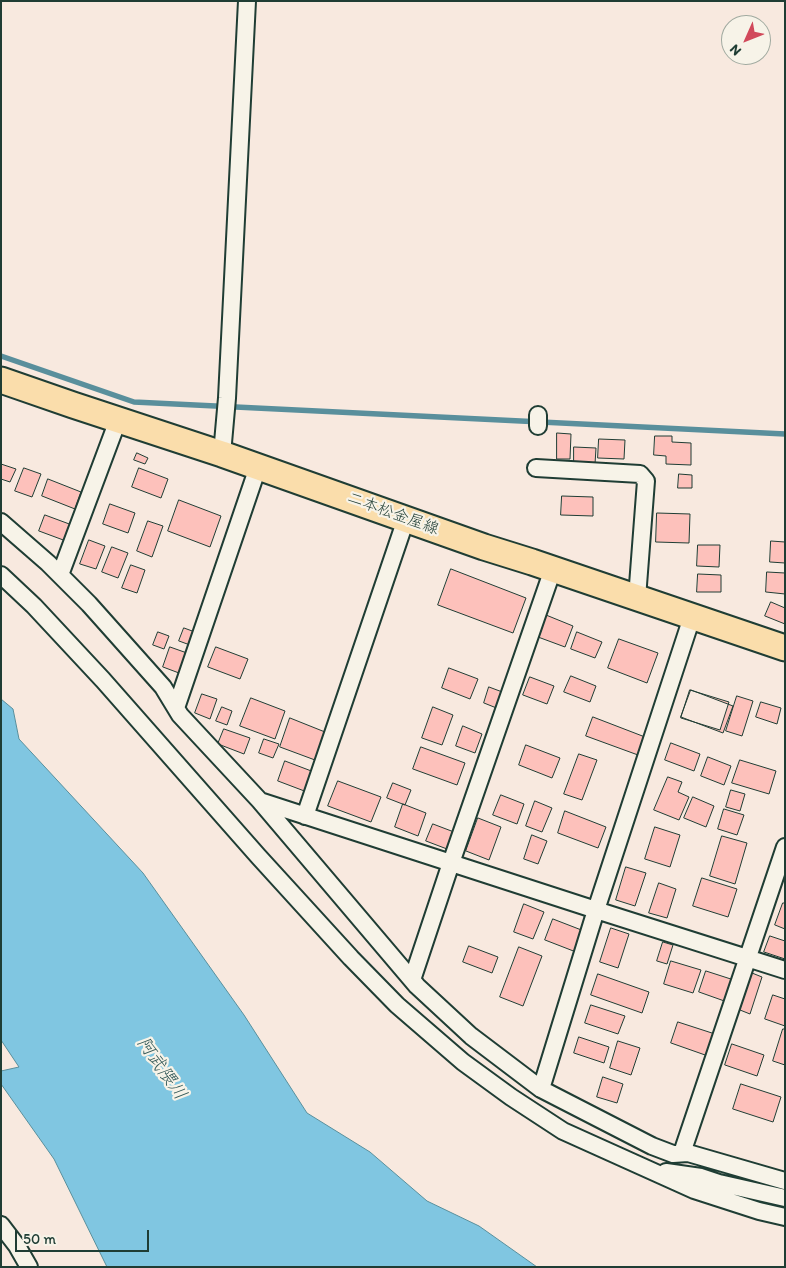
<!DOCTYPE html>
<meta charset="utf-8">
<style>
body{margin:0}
#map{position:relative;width:786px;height:1268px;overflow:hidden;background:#f8e9df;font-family:Itim,sans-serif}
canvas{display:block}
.frame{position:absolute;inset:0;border:2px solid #1f3d34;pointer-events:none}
.north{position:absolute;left:721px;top:15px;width:50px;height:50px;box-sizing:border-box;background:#f7f3e8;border:1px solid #a1aaa0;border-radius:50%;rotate:226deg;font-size:14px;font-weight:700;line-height:20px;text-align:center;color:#1f3d34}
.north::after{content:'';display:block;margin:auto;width:18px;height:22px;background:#d1495b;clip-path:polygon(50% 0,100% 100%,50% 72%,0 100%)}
.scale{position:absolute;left:15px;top:1230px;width:134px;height:22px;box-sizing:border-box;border:2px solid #1f3d34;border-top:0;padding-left:6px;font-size:15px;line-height:18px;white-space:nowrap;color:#1f3d34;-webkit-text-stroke:4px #f7f3e8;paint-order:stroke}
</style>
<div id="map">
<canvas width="786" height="1268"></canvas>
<div class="frame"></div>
<div class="north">N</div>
<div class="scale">50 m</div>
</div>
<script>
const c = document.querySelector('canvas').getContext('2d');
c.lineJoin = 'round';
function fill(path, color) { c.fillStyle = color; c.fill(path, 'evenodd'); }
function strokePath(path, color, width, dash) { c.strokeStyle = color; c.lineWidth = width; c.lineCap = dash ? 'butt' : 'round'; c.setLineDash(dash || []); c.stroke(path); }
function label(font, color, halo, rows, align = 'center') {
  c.font = font + ' Itim,"Klee One",sans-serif'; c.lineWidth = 4.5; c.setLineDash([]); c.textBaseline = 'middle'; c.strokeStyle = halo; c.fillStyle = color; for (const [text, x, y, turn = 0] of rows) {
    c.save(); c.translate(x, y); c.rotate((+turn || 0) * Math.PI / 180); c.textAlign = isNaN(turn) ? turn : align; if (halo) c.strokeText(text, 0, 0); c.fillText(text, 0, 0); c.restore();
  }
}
const water = new Path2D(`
 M 1,699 L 13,709 L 19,739 L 143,873 L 244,1015 L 307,1113 L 370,1152 L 427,1201 L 479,1226 L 537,1267 L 107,1267 L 54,1159 L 1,1084 L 1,1071 L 19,1067 L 1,1040 Z`);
const stream = new Path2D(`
 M 1,356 L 134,402 L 785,434`);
const building = new Path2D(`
 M 557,433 L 571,434 L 570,459 L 557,459 Z
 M 655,436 L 672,436 L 672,442 L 691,443 L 691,465 L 666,464 L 666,456 L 654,455 Z
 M 599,439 L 625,440 L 624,459 L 598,458 Z
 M 574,447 L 596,448 L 595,464 L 574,464 Z
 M 137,453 L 148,458 L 145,464 L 134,460 Z
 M 1,464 L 16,469 L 10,482 L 1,479 Z
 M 24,468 L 41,474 L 32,497 L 15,491 Z
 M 139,468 L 168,479 L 161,498 L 132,487 Z
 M 679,474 L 692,475 L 692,488 L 678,488 Z
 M 48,479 L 81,492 L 75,509 L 42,496 Z
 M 562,496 L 593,497 L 593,516 L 561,515 Z
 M 179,500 L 221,516 L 210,547 L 168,531 Z
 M 110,504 L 135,513 L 128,533 L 103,524 Z
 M 657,513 L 690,514 L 689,543 L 656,542 Z
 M 45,515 L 72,525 L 66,541 L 39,531 Z
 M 148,521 L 163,526 L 152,557 L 137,551 Z
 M 89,540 L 105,546 L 96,569 L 80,564 Z
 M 771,541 L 785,542 L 785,563 L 770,562 Z
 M 698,545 L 720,545 L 719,567 L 697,566 Z
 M 112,547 L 128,553 L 118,578 L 102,572 Z
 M 131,565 L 145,570 L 137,593 L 122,588 Z
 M 451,569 L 526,598 L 513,633 L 438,605 Z
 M 767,572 L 785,573 L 785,594 L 766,592 Z
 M 698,574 L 721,575 L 721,592 L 697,592 Z
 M 771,602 L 785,608 L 785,624 L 765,616 Z
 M 546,615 L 573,626 L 565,647 L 538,637 Z
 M 184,628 L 195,632 L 190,645 L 179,641 Z
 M 158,632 L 169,636 L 164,649 L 153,645 Z
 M 577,632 L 602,642 L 595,658 L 571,649 Z
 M 619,639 L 658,653 L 647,683 L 608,668 Z
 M 170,647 L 187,653 L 179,673 L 163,667 Z
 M 216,647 L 248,659 L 240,679 L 208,667 Z
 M 449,668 L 478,679 L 470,699 L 442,688 Z
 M 571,676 L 596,686 L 590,702 L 564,692 Z
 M 530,677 L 554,686 L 547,704 L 523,695 Z
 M 489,687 L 505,693 L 499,709 L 484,703 Z
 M 690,690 L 729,702 L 720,730 L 681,718 Z
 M 691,690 L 733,706 L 723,733 L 681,717 Z
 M 202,694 L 217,699 L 210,719 L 195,713 Z
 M 737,696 L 753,701 L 742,736 L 726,731 Z
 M 251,698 L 285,711 L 275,739 L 240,726 Z
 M 761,702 L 781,708 L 777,724 L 756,717 Z
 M 222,707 L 232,711 L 227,725 L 216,721 Z
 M 433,707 L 453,715 L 442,745 L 422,738 Z
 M 593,717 L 645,737 L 638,755 L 586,736 Z
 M 290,718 L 325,732 L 315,760 L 280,747 Z
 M 463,726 L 482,734 L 475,753 L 456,746 Z
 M 224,729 L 250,738 L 244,754 L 218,744 Z
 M 264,739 L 279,744 L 273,758 L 259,753 Z
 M 671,743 L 700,754 L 694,771 L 665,760 Z
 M 526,745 L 560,758 L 552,778 L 519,765 Z
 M 421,747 L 465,763 L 457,785 L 413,769 Z
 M 579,754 L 597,760 L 582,800 L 564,794 Z
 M 708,757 L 731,766 L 724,785 L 701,776 Z
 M 740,760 L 776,771 L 769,794 L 732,783 Z
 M 285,761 L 314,772 L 307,792 L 278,781 Z
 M 668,777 L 682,782 L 678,792 L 689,797 L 679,820 L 654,810 Z
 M 338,781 L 381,797 L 371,822 L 328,806 Z
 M 393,783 L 411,790 L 405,805 L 387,798 Z
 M 731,790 L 745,794 L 740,811 L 726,807 Z
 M 501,795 L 524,804 L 517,824 L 493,815 Z
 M 693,797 L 714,806 L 706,827 L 684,818 Z
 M 535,801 L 552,808 L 542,832 L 526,826 Z
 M 403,804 L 426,813 L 418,836 L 395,827 Z
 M 724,809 L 744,815 L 737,835 L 718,829 Z
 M 565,811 L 606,827 L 598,848 L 558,833 Z
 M 478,818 L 501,827 L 489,860 L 466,851 Z
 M 433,824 L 454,832 L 447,849 L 426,841 Z
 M 655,827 L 680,835 L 670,867 L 645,859 Z
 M 532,835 L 547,841 L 538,864 L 524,859 Z
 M 722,836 L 747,843 L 735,884 L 710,876 Z
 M 626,867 L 646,873 L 635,906 L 616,900 Z
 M 702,878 L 737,889 L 728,917 L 693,906 Z
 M 659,883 L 676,889 L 667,918 L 649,913 Z
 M 783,903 L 785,903 L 785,929 L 775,925 Z
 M 524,904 L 544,912 L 533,939 L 514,932 Z
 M 553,919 L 584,931 L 576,952 L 545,940 Z
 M 611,928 L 629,934 L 618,968 L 600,962 Z
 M 770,936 L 785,941 L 785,959 L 764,952 Z
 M 663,942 L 673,945 L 667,964 L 657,961 Z
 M 469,946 L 498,957 L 492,973 L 463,962 Z
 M 519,947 L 542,956 L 523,1006 L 500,997 Z
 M 671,961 L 701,970 L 693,993 L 664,984 Z
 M 706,971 L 737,981 L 730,1003 L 699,992 Z
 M 752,973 L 762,977 L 750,1014 L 740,1010 Z
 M 598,974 L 649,992 L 642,1013 L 591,995 Z
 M 773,995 L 785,999 L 785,1026 L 765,1019 Z
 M 591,1005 L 625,1016 L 618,1034 L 585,1023 Z
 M 678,1022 L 715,1034 L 708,1056 L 671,1043 Z
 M 783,1029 L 785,1029 L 785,1065 L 773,1061 Z
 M 579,1037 L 609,1047 L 604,1063 L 574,1053 Z
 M 618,1041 L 640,1048 L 631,1075 L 610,1068 Z
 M 732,1044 L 764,1055 L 757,1076 L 725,1065 Z
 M 603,1077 L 623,1084 L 617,1103 L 597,1097 Z
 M 741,1084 L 781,1097 L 773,1122 L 733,1109 Z`);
const minor = new Path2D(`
 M 538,426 L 538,415
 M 222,454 L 227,398 L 247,1
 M 536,468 L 640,474 L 646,481 L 637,598
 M 1,522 L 48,563 L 89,604 L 163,687 L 180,715 L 260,801 L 417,986 L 471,1036 L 541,1089 L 652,1146 L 673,1154 L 688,1153 L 785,1181
 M 1,575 L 34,606 L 103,680 L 258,856 L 351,958 L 397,1005 L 463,1062 L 511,1097 L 563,1131 L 694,1190 L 759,1211 L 785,1217
 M 60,575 L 118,420
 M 176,708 L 258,467
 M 260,801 L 596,910 L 785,970
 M 305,816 L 406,519
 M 412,980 L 451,863 L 553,569
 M 541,1089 L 596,910 L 692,617
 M 682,1153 L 785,847
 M 666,1172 L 701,1177 L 719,1183 L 785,1198
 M 1,1225 L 17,1246 L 29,1267`);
const primary = new Path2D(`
 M 1,380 L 73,405 L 222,454 L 484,547 L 532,562 L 785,648`);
const streetNames = [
 ["二本松金屋線",393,514,20]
];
const waterNames = [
 ["阿武隈川",161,1069,55]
];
fill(water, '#80c6e1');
strokePath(water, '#598f9c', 1);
strokePath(stream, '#598f9c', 5.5);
fill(building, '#fdc1bb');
strokePath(building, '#1f3d34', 1);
strokePath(minor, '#1f3d34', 20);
strokePath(primary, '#1f3d34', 29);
strokePath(minor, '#f7f3e8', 16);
strokePath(primary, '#faddab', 25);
label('16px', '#1f3d34', '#f7f3e8', streetNames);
label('italic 18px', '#325857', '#f7f3e8', waterNames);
</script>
